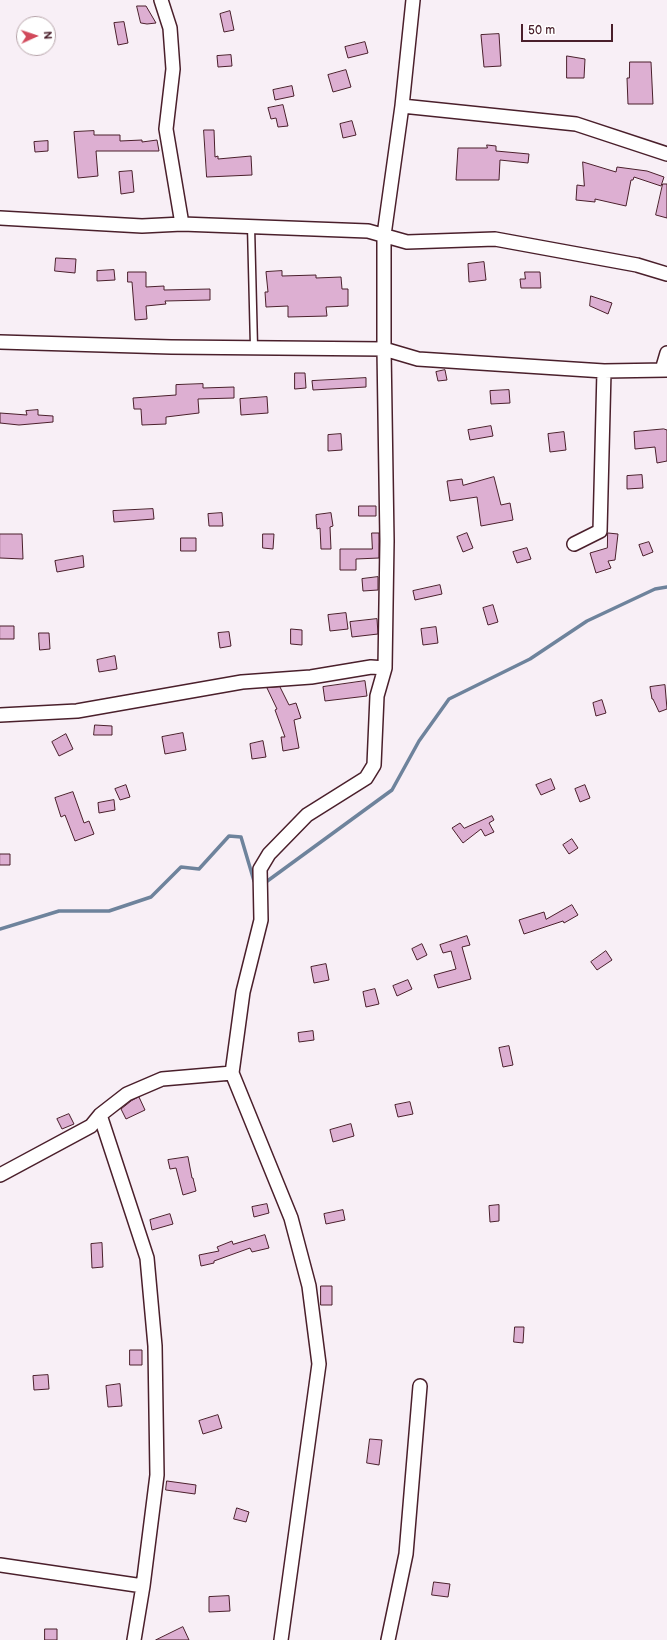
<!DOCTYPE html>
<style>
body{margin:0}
#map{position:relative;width:667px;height:1640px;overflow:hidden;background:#f8eff6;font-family:"Balsamiq Sans",sans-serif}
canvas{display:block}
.north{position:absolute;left:16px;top:16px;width:40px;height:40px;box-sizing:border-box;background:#fff;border:1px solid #b7a5aa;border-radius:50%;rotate:87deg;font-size:11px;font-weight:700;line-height:16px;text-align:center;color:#4a1f2b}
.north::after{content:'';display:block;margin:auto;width:14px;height:18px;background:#d1495b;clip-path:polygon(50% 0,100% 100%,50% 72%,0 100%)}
.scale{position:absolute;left:521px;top:24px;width:92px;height:18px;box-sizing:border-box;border:2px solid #4a1f2b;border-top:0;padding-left:5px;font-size:12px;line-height:14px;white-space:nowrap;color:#4a1f2b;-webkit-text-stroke:3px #fff;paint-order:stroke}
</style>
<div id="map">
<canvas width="667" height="1640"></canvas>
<div class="north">N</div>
<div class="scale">50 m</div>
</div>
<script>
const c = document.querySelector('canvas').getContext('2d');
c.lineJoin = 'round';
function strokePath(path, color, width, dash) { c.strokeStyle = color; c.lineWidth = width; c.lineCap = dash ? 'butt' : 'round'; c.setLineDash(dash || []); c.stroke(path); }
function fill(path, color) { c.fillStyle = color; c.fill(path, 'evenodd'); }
const stream = new Path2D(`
 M 266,882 L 392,790 L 419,741 L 449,699 L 530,659 L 587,621 L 655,589 L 667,587
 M 0,929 L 59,911 L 109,911 L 151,897 L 181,867 L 199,869 L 229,836 L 241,837 L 254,881`);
const building = new Path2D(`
 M 137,6 L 146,6 L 156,23 L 147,24 L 141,23 Z
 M 230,11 L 234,30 L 224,32 L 220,14 Z
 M 124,22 L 128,43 L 118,45 L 114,23 Z
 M 499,34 L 501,66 L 484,67 L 481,35 Z
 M 365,42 L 368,53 L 348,58 L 345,47 Z
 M 231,55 L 232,66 L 218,67 L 217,56 Z
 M 567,56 L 585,59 L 584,78 L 567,78 Z
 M 630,62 L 651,62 L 653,104 L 628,104 L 627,78 L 629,78 Z
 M 346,70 L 351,87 L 333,92 L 328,75 Z
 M 292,86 L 294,96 L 275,100 L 273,90 Z
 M 283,105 L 288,126 L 278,127 L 276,118 L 271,119 L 268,108 Z
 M 352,121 L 356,135 L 343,138 L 340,124 Z
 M 204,130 L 214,130 L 215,157 L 218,156 L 218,159 L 251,156 L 252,175 L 207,177 Z
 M 94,131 L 94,135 L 120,135 L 120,141 L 142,140 L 142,142 L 157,140 L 159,151 L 96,151 L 98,176 L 78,178 L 74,132 Z
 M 48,141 L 48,151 L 35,152 L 34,142 Z
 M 487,145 L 496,146 L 496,151 L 529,154 L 528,163 L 500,160 L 499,180 L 456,180 L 458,148 L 487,148 Z
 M 583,162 L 616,172 L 617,167 L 647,171 L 664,177 L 661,186 L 634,177 L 633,180 L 631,180 L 626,206 L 595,199 L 595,202 L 576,200 L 577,185 L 584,186 Z
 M 132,171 L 134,192 L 121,194 L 119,172 Z
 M 663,184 L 667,184 L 667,218 L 656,215 Z
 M 56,258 L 76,259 L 75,273 L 55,271 Z
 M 484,262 L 486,280 L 469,282 L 468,264 Z
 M 114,270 L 115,280 L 97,281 L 97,271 Z
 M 282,271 L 282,276 L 316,275 L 316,278 L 341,277 L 342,289 L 348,289 L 348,306 L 326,307 L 327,316 L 288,317 L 288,306 L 266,307 L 265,292 L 268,292 L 266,272 Z
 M 128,272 L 146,272 L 146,287 L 164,286 L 164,290 L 210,289 L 210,300 L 165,301 L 166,304 L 146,306 L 147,319 L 135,320 L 132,282 L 128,282 Z
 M 525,272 L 540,272 L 541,288 L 521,288 L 520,279 L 525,279 Z
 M 591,296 L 612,303 L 608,314 L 590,306 Z
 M 445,370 L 447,380 L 438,381 L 436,372 Z
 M 295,373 L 305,373 L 306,388 L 295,389 Z
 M 366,378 L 366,387 L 313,390 L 312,381 Z
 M 203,384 L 203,388 L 234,387 L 234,398 L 198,399 L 199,413 L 166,417 L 166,424 L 142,425 L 141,409 L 134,409 L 133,398 L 176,395 L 176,385 Z
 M 509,390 L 510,403 L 491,404 L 490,391 Z
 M 267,397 L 268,413 L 241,415 L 240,399 Z
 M 38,410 L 38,415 L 53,416 L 53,422 L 19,425 L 0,423 L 0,413 L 27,415 L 26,411 Z
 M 491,426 L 493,436 L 470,440 L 468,430 Z
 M 664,429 L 667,430 L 667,461 L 657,463 L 655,447 L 635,449 L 634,432 Z
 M 564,432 L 566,450 L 550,452 L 548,434 Z
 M 341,434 L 342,450 L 328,451 L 328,435 Z
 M 642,475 L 643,488 L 627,489 L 627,476 Z
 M 494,477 L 501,505 L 510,503 L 513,520 L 481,526 L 477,497 L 450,501 L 447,481 L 462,479 L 463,485 Z
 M 359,506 L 376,506 L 376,516 L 359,516 Z
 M 153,509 L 154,519 L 114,522 L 113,511 Z
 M 222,513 L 223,526 L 209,526 L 208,514 Z
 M 331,513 L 333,526 L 330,527 L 331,549 L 321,549 L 320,528 L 317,529 L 316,515 Z
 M 372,533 L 379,533 L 379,558 L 356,559 L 356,570 L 340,570 L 340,549 L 372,549 Z
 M 467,533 L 473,548 L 463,552 L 457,537 Z
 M 608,533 L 618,534 L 615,560 L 608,561 L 611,568 L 596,573 L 590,553 L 607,548 Z
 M 0,534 L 22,534 L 23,559 L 0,558 Z
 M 263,534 L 274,534 L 273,549 L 263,548 Z
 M 181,538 L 196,538 L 196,551 L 181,551 Z
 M 649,542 L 653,552 L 643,556 L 639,545 Z
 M 527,548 L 531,559 L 517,563 L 513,552 Z
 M 83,556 L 84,567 L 57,572 L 55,561 Z
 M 378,577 L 378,590 L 363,591 L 362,579 Z
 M 440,585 L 442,594 L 415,600 L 413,591 Z
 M 493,605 L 498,622 L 488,625 L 483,608 Z
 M 346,613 L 348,629 L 330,631 L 328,615 Z
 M 377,619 L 378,634 L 352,637 L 350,622 Z
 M 0,626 L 14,626 L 14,639 L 0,639 Z
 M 436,627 L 438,643 L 423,645 L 421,629 Z
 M 291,629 L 302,630 L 302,645 L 291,644 Z
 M 229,632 L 231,646 L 220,648 L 218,633 Z
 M 39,633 L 49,633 L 50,649 L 40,650 Z
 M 115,656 L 117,669 L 99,672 L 97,660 Z
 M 365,681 L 367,696 L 325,701 L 323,687 Z
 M 665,685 L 667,709 L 659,712 L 653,699 L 652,699 L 650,687 Z
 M 280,687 L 289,705 L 296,703 L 301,718 L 294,720 L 299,748 L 283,751 L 281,737 L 285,737 L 275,710 L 277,709 L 267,688 Z
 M 602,700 L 606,713 L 596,716 L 593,703 Z
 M 95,725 L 112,726 L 112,735 L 94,735 Z
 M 183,733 L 186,750 L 165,754 L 162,737 Z
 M 66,734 L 73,749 L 59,756 L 52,742 Z
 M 263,741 L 266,757 L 252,759 L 250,744 Z
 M 551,779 L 555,789 L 541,795 L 536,785 Z
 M 126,785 L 130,797 L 120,800 L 115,789 Z
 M 585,785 L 590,798 L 580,802 L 575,789 Z
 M 73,792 L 84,823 L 89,821 L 94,834 L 75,841 L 65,815 L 61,817 L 55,798 Z
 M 114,800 L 115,810 L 99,813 L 98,803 Z
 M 492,816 L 494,820 L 489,823 L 494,832 L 485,836 L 481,829 L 463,843 L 452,828 L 460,823 L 464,828 Z
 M 572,839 L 578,848 L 569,854 L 563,845 Z
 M 0,854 L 10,854 L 10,865 L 0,865 Z
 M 572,905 L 578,915 L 564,923 L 563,921 L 524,934 L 519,920 L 544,912 L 546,919 Z
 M 467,936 L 470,945 L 462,947 L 471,979 L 438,988 L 434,975 L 456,969 L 451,951 L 443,953 L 440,945 Z
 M 422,944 L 427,955 L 417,960 L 412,949 Z
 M 606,951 L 612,960 L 597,970 L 591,962 Z
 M 326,964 L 329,980 L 314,983 L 311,967 Z
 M 408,980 L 412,989 L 397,996 L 393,986 Z
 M 375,989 L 379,1004 L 366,1007 L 363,992 Z
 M 313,1031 L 314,1040 L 299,1042 L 298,1033 Z
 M 509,1046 L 513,1065 L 503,1067 L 499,1048 Z
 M 139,1097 L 145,1110 L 126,1119 L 121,1109 L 131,1101 Z
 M 410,1102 L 413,1114 L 398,1117 L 395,1105 Z
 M 69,1114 L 74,1124 L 62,1129 L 57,1119 Z
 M 351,1124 L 354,1136 L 333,1142 L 330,1130 Z
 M 188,1157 L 192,1178 L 193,1178 L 196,1191 L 183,1195 L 176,1168 L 170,1169 L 168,1160 Z
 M 267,1204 L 269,1213 L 254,1217 L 252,1207 Z
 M 499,1205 L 499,1221 L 490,1222 L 489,1206 Z
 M 343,1210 L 345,1220 L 326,1224 L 324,1214 Z
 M 170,1214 L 173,1224 L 152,1230 L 150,1220 Z
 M 265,1235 L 269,1248 L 252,1252 L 250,1248 L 214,1261 L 214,1263 L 201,1266 L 199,1255 L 219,1251 L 217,1247 L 232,1241 L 233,1244 Z
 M 102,1243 L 103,1267 L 92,1268 L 91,1244 Z
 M 321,1286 L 332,1286 L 332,1305 L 321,1305 Z
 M 515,1327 L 524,1327 L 523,1343 L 514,1342 Z
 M 130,1350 L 142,1350 L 142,1365 L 130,1365 Z
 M 48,1375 L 49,1389 L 34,1390 L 33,1376 Z
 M 120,1384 L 122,1406 L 108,1407 L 106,1386 Z
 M 218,1415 L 222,1428 L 203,1434 L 199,1421 Z
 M 370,1439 L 382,1440 L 379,1465 L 367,1463 Z
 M 167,1481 L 196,1485 L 195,1494 L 166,1490 Z
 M 237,1508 L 249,1512 L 246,1522 L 234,1519 Z
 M 434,1582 L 450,1584 L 448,1597 L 432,1595 Z
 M 229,1596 L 230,1611 L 209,1612 L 209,1597 Z
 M 183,1627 L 189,1640 L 156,1640 Z
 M 45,1629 L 57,1629 L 57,1640 L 45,1640 Z`);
const service = new Path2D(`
 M 251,226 L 254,347`);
const minor = new Path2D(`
 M 161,0 L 170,28 L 173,69 L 166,129 L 182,224 L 368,231 L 407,242 L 495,239 L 637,265 L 667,274
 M 402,106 L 576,124 L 667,154
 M 0,218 L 142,226 L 182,224
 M 0,342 L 171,347 L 384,349 L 418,359 L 604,371 L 667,370
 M 662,370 L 667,353
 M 574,544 L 600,531 L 604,371
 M 0,715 L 77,711 L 242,682 L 311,677 L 371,667 L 385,668
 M 100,1115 L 147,1258 L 155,1346 L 157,1475 L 143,1586 L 134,1640
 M 0,1175 L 91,1126 L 100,1115 L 127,1094 L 162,1079 L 232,1073
 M 0,1565 L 143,1586
 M 281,1640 L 319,1364 L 309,1286 L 291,1218 L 232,1073 L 243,992 L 261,920 L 260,869 L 269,854 L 307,815 L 366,778 L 374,765 L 377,696 L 385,668 L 387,541 L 384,349 L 384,235 L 402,106 L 413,0
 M 388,1640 L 406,1554 L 420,1386`);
strokePath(stream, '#6e839c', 3.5);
fill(building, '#ddafd2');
strokePath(building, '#4a1f2b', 1);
strokePath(service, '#4a1f2b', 9);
strokePath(minor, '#4a1f2b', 16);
strokePath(service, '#fff', 6);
strokePath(minor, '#fff', 13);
</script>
